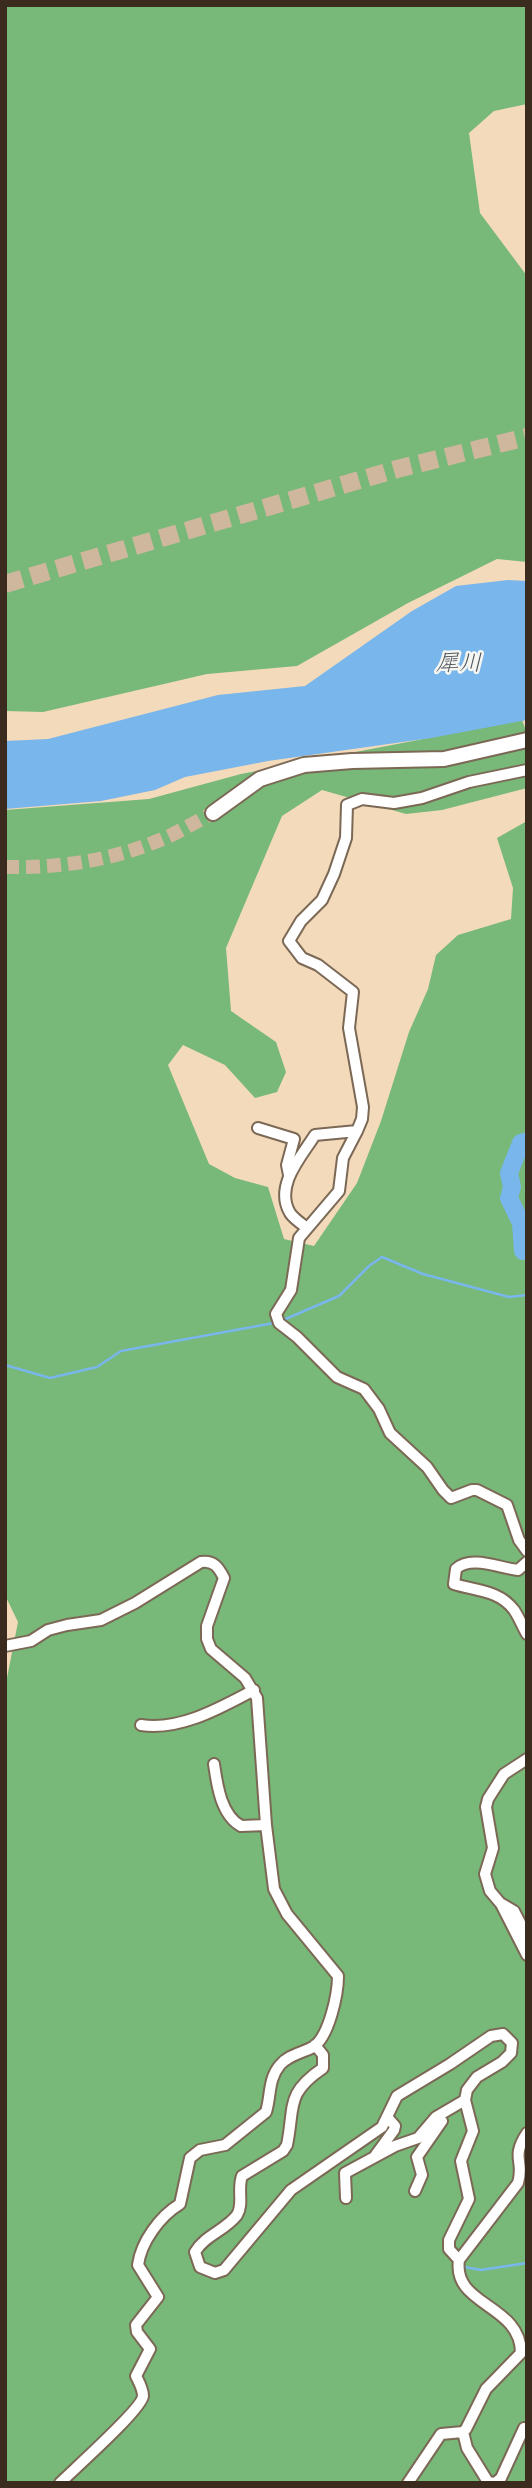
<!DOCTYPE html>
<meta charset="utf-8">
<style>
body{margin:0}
#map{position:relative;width:532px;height:2488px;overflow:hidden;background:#f3dabb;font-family:Delius,sans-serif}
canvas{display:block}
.frame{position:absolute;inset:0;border:7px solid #3b2a1e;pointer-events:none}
</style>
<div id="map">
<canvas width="532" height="2488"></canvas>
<div class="frame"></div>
</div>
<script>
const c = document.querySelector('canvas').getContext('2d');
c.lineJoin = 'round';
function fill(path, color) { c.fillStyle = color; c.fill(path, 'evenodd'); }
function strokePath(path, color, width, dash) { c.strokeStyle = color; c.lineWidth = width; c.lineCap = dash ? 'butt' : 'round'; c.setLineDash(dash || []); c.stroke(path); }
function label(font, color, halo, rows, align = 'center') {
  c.font = font + ' Delius,"Klee One",sans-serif'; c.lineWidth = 5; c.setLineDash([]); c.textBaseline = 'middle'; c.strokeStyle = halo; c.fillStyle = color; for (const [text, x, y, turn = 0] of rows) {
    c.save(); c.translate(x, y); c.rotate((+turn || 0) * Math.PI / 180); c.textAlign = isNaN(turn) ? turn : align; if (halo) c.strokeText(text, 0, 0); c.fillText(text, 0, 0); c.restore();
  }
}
const forest = new Path2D(`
 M 5,5 L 527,5 L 527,104 L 494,111 L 469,133 L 480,213 L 527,276 L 527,562 L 497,559 L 408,603 L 297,666 L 207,674 L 43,712 L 5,711 Z
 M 522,720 L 527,733 L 527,788 L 442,810 L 406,814 L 322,790 L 282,816 L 226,948 L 231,1011 L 276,1042 L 286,1072 L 277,1092 L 255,1098 L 225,1065 L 183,1045 L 168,1065 L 209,1164 L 235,1178 L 268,1187 L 284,1239 L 314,1246 L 357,1183 L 381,1121 L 409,1032 L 428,989 L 436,955 L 458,935 L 511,919 L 513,888 L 497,838 L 527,821 L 527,2483 L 5,2483 L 5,1688 L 18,1622 L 5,1595 L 5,810 L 149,799 L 241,774 Z`);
const water = new Path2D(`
 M 508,580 L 527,581 L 527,720 L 431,738 L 268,761 L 185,777 L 155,790 L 101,801 L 5,809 L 5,741 L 48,739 L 218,695 L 305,686 L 412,611 L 456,586 Z`);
const stream = new Path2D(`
 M 281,1321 L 339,1296 L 369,1266 L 382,1257 L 423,1274 L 509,1297 L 527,1295
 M 5,1365 L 50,1378 L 97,1367 L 121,1351 L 274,1323
 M 464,2267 L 481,2270 L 527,2263`);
const river = new Path2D(`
 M 527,1141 L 521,1143 L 509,1173 L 512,1187 L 509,1198 L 521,1223 L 523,1251 L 527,1250`);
const tertiaryTunnel = new Path2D(`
 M 5,867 C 59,868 110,861 160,840 C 178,833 195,822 213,813`);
const trunkTunnel = new Path2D(`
 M 5,584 L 397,469 L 527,437`);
const minor = new Path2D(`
 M 527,770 L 469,782 L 422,798 L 394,803 L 362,799 L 347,805 L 346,838 L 334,874 L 322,900 L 301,921 L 289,941 L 302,958 L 318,965 L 353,992 L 349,1028 L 363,1107 L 362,1119 L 357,1131 L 343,1158 L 339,1191 L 299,1238 L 291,1290 L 276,1314 L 279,1323 L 297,1337 L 337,1377 L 364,1389 L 379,1409 L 390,1433 L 427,1467 L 443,1490 L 451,1498 L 472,1490 L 477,1490 L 507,1505 L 519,1540 L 527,1551
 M 258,1128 L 294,1139 L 287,1165 L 289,1175
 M 307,1228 C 302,1224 294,1219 290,1213 C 274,1186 301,1157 315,1135 L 357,1131
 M 527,1562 L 518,1570 C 499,1568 471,1555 456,1569 L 454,1584 C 476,1591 499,1590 514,1610 C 519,1617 522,1626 527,1634
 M 5,1646 L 31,1641 L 48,1630 L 67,1625 L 101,1620 L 135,1603 L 201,1562 C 214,1560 219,1568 224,1578 L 207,1626 L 207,1639 L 211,1649 L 245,1678 L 257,1698 L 266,1825 L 274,1889 L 287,1914 L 338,1976 C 338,1994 329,2037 313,2047 C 302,2053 288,2055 280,2065 C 268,2079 271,2096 266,2112 L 225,2145 L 200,2150 L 190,2158 L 180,2204 C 160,2216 141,2242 138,2265 L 158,2297 L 136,2325 L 137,2332 L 150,2349 L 136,2376 C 139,2382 143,2389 143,2396 C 142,2409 73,2470 60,2483
 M 141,1725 C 180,1731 220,1708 254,1690
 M 527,1759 L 504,1774 L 488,1799 L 486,1807 L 493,1848 L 485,1874 L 490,1891 L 501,1904 L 527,1955
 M 214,1764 C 217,1785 221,1815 241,1826 L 266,1825
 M 502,1904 L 514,1911 L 527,1936
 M 315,2045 L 323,2055 L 323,2068 C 285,2094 295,2106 287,2145 L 283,2151 L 242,2176 C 237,2189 244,2204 237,2215 C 226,2230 205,2235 195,2252 L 200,2267 L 215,2273 L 224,2270 L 291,2190 L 382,2127 L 397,2096 L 450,2064 L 491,2036 L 503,2034 L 512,2043 L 511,2053 L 502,2062 L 477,2077 L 467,2090 L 465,2100 L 473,2131 L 461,2161 L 469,2199 L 449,2240 L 449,2249 L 459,2260
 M 375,2156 L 394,2130 L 395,2126 L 388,2118
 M 415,2191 L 422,2175 L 417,2157 L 442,2121
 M 346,2198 L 345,2173 L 395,2146 L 418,2138 L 436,2117 L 465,2100
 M 463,2432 L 467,2448 L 488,2482 L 495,2483 L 501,2478 L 524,2428
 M 408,2483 L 441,2434 L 463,2432 L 466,2429 L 486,2389 L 521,2353 C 521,2304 452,2306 459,2260 L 518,2183 C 525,2160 510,2159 527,2133`);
const tertiary = new Path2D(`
 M 213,813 L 260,779 L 304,765 L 352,761 L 444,759 L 527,740`);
const waterNames = [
 ["犀川",459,663]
];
fill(forest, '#78b879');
fill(water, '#79b6eb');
strokePath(stream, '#79b6eb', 2.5);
strokePath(river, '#79b6eb', 18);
strokePath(tertiaryTunnel, '#ceb79c', 14, [14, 7]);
strokePath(trunkTunnel, '#ceb79c', 18, [18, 9]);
strokePath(minor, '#7b6855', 14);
strokePath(tertiary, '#7b6855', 18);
strokePath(minor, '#fff', 10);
strokePath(tertiary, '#fff', 14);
label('italic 23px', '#4e545c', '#f6f6f2', waterNames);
</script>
